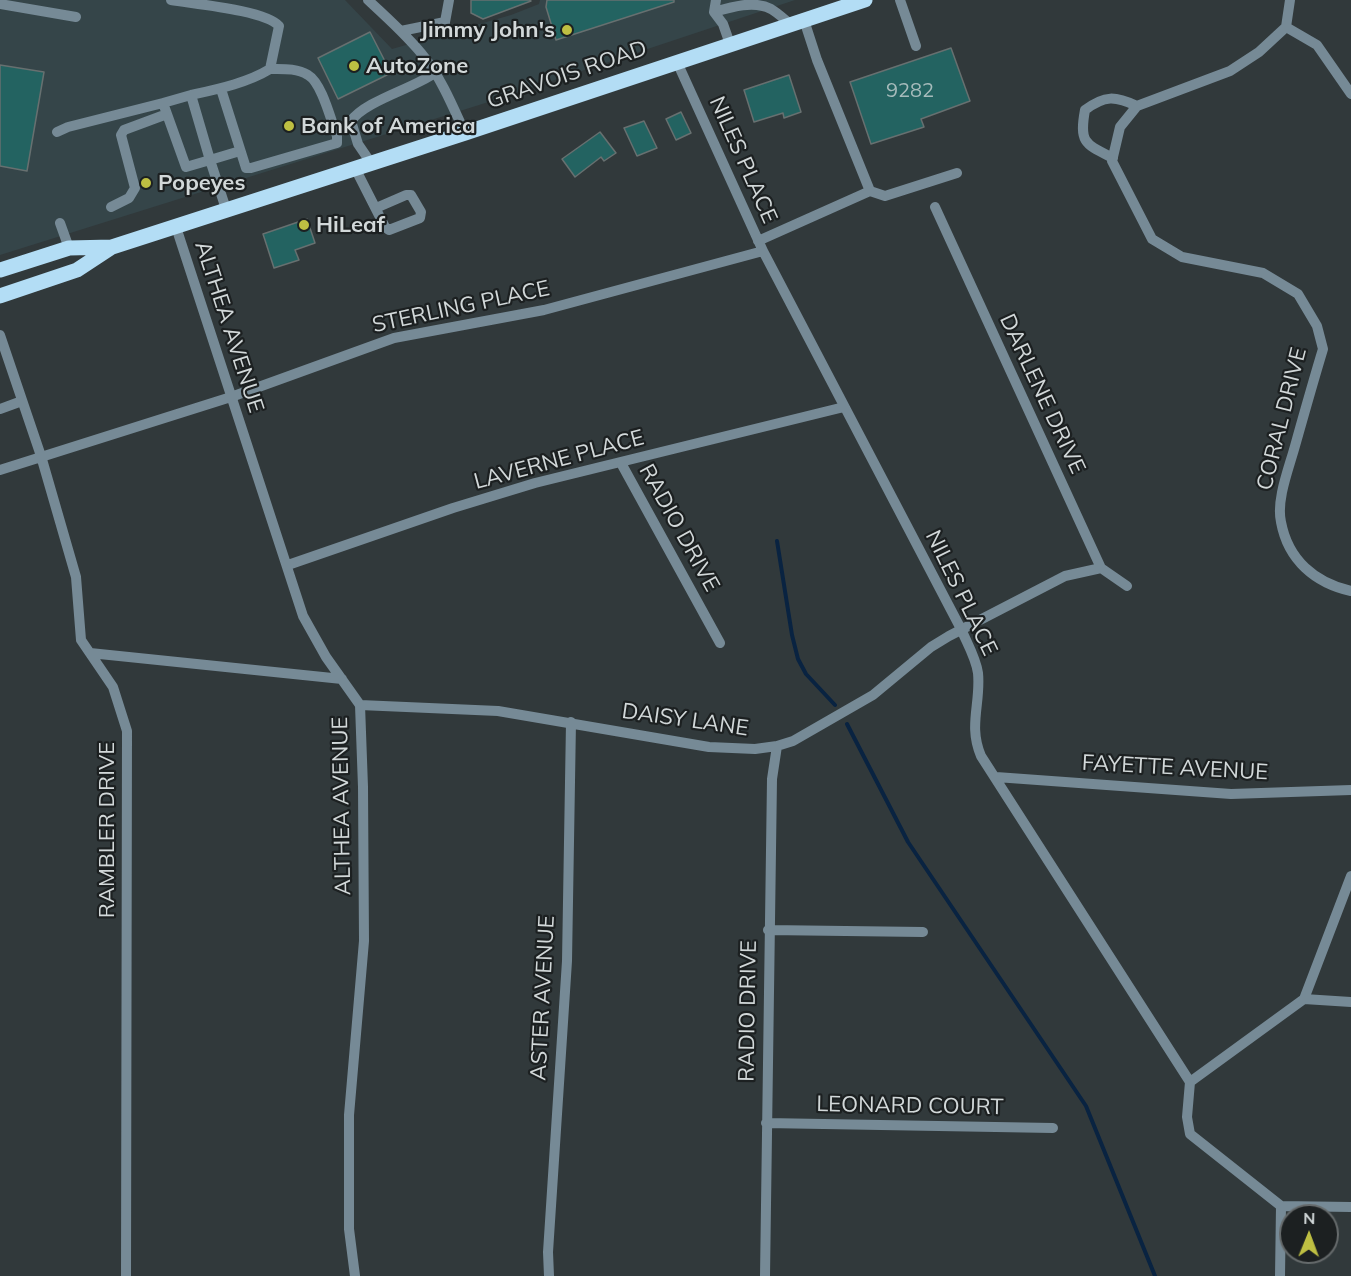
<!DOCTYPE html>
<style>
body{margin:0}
#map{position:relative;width:1351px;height:1276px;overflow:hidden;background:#31393b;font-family:Mulish,sans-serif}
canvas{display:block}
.north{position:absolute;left:1279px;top:1204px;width:60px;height:60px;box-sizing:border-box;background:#1c2021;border:2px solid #656a6b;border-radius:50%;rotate:1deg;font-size:16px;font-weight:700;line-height:24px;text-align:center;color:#d2d8d9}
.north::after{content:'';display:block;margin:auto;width:21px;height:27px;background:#bebf42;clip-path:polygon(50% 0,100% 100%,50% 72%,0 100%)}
</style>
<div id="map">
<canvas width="1351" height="1276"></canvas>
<div class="north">N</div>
</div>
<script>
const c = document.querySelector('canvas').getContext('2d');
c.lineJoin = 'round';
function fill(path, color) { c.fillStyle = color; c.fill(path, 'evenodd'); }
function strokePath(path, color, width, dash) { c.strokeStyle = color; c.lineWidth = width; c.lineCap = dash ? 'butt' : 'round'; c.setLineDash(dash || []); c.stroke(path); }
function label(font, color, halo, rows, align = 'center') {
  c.font = font + ' Mulish,sans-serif'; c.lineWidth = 4.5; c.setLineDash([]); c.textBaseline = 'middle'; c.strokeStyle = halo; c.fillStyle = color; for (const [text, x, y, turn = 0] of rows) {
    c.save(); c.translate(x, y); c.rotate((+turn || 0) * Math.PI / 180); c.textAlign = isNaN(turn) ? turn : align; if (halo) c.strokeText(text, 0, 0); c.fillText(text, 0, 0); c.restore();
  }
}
const built = new Path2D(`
 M 0,0 L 345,0 L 392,49 L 511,15 L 539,4 L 540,0 L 795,0 L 479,105 L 0,255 Z`);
const stream = new Path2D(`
 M 777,541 L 792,635 L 798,659 L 806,674 L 835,705
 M 847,724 L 908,842 L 1086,1106 L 1155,1276`);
const building = new Path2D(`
 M 471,0 L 530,0 L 531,1 L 483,19 L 471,13 Z
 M 547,0 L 674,0 L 674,2 L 556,40 L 546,7 Z
 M 370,32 L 391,73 L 338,99 L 318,58 Z
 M 951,48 L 970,101 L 921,119 L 924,127 L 871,144 L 850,82 Z
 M 0,65 L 44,72 L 27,171 L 0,166 Z
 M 789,75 L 801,112 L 784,118 L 783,113 L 754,122 L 744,90 Z
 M 681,112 L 691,133 L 676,140 L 666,119 Z
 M 644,121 L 657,148 L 637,156 L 624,128 Z
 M 600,132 L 616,153 L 604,161 L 601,157 L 575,177 L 562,159 Z
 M 307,219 L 315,243 L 295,250 L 299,260 L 274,268 L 263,234 Z`);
const minor = new Path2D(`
 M 368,0 C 388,19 408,36 425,58 C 442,80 453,107 465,133
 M 716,0 L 714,12 L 723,24 L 730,44
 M 900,0 L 916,46
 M 1290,0 L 1286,27 L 1317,45 L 1351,94
 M 0,4 L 76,17
 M 714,12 C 731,7 754,0 771,9 C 778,13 784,19 790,24
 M 1286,27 L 1259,52 L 1230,71 L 1137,106 L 1120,127 L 1112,161 L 1152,239 L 1182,257 L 1263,273 L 1298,294 L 1317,326 L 1323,349 C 1313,382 1304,414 1295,446 C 1289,468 1276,500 1281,522 C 1288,560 1315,583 1351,591
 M 401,31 L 445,22 L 449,0
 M 677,62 L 763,251 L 961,629 C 967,643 976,658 978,673 C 981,703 968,726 981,756 L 1190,1082 L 1187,1117 L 1190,1134 L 1281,1206 L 1351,1207
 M 221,89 L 246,168 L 251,168 L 337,143 L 337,136 C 331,121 322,83 308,75 C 297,68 283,69 270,69
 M 163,103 L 191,95
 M 57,132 L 68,127 L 163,103 L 186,167 L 210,160 L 191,95 C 218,89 247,83 270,69 L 279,26 C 265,10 194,4 171,0
 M 1113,158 C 1085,144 1079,143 1085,110 C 1105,95 1115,96 1137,106
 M 371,163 L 358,144 L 351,121 C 365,101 412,89 435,73
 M 355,168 L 385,227 L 389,230 L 420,218 L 421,212 L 411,195 L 406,195 L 376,208
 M 870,191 L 885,196 L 957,173
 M 111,207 L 129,198 L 135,188 L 121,135 L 124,130 L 167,114
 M 935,207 L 1101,568 L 1127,586
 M 226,209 L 210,160 L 240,151
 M 60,223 L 69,248
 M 176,227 L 303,616 L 326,657 L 360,705 L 363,787 L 364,941 L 349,1115 L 349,1229 L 355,1276
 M 758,241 L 870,191 L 817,60 L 804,20
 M 0,335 L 41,456 L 76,577 L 81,640 L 113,687 L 127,731 L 126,1276
 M 0,409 L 22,401
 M 621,463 L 720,643
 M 0,470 L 231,397 L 394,338 L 544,310 L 763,251
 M 288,565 L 453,508 L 535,483 L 844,407
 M 90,653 L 342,679
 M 360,705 L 498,711 L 709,747 L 755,749 L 777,746 L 793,741 L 873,695 L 931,647 L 949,636 L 1065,576 L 1101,568
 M 996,777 L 1231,794 L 1351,790
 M 768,930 L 923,932
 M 1304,999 L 1351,1002
 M 1190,1082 L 1304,999 L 1351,876
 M 766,1123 L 1053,1128
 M 549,1276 L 548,1252 L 567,961 L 571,722
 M 765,1276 L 772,779 L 777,746
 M 1280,1276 L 1281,1206`);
const major = new Path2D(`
 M 0,270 L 69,248 L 112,247
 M 0,296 L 77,270 L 112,247 L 465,133 L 865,0`);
const markers = [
 [567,30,6,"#bebf42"],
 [354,66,6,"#bebf42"],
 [289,126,6,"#bebf42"],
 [146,183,6,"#bebf42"],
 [304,225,6,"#bebf42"]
];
const numberNames = [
 ["9282",910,91]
];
const poiNames = [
 ["Jimmy John's",555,30,"right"],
 ["AutoZone",366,66],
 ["Bank of America",301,126],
 ["Popeyes",158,183],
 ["HiLeaf",316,225]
];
const streetNames = [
 ["GRAVOIS ROAD",567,75,-19],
 ["NILES PLACE",743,160,66],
 ["STERLING PLACE",461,307,-12],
 ["ALTHEA AVENUE",229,327,72],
 ["DARLENE DRIVE",1042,394,65],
 ["CORAL DRIVE",1282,419,-76],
 ["LAVERNE PLACE",559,460,-15],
 ["RADIO DRIVE",679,528,61],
 ["NILES PLACE",961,593,64],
 ["DAISY LANE",685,720,8],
 ["FAYETTE AVENUE",1175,768,3],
 ["ALTHEA AVENUE",342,806,-91],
 ["RAMBLER DRIVE",107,830,-90],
 ["ASTER AVENUE",543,998,-87],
 ["RADIO DRIVE",748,1011,-89],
 ["LEONARD COURT",910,1106,1]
];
fill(built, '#354549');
strokePath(stream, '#092341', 4);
fill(building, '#236361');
strokePath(building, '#677070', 1.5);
strokePath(minor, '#768a96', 10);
strokePath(major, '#b3ddf5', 15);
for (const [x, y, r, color] of markers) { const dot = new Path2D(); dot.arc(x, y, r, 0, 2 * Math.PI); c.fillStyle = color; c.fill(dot); strokePath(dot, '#1c2021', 2); }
label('20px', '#a6bbbb', null, numberNames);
label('bold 22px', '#d2d8d9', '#1c2021', poiNames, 'left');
label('22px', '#d2d8d9', '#1c2021', streetNames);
</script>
